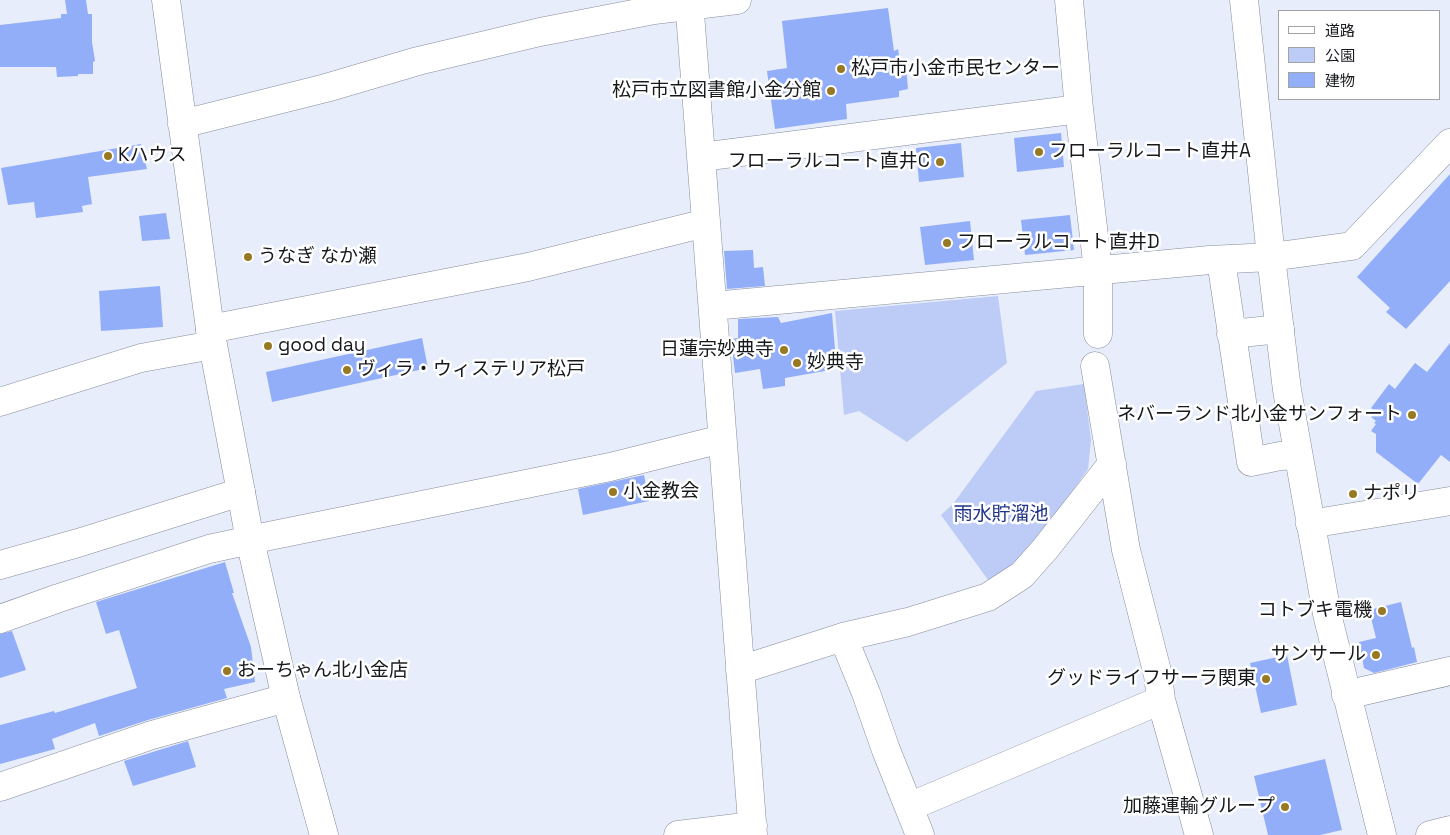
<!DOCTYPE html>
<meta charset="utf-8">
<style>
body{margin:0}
#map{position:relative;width:1450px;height:835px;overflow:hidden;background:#e7edfb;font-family:"Space Grotesk","Noto Sans JP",sans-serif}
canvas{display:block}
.legend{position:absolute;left:1278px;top:10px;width:162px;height:90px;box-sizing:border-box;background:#fff;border:1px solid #a2a3a5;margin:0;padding:6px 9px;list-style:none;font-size:15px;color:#17191d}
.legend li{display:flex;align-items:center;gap:10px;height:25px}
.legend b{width:25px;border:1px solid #a2a3a5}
</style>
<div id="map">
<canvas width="1450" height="835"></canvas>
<ul class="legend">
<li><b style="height:6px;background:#fff"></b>道路</li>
<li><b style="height:14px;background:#bcccf6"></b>公園</li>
<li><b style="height:14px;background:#93aef9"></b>建物</li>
</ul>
</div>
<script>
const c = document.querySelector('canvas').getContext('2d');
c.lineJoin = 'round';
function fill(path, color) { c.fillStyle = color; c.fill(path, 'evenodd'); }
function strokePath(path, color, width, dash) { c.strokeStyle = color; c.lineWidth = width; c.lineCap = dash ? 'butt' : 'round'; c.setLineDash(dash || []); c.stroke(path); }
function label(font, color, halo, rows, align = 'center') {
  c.font = font + ' "Space Grotesk","Noto Sans JP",sans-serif'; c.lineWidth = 5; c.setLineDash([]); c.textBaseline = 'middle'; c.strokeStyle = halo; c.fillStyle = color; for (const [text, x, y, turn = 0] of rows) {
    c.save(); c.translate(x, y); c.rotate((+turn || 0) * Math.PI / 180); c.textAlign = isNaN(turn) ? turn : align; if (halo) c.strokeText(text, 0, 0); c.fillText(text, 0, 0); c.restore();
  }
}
const green = new Path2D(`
 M 998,296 L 1007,363 L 907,442 L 859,411 L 844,415 L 835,311 Z
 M 1084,384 L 1091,440 L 1088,469 L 1030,551 L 991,584 L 941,515 L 953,504 L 1036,391 Z`);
const building = new Path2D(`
 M 65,0 L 86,0 L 88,14 L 92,14 L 92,42 L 95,61 L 93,62 L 93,74 L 78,74 L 78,76 L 57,77 L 56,67 L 0,67 L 0,25 L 61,18 L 61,14 L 67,14 Z
 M 888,8 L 894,51 L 898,49 L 901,67 L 906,66 L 908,89 L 899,91 L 899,97 L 846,104 L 847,119 L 775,129 L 767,71 L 787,68 L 782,21 Z
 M 1061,133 L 1064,167 L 1017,172 L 1014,138 Z
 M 961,143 L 964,177 L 919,182 L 916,148 Z
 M 141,144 L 147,169 L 88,177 L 92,204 L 82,206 L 83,212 L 36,218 L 34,202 L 8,205 L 1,168 Z
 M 1450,174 L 1450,281 L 1406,329 L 1386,312 L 1390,308 L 1357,277 Z
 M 166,213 L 170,239 L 142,241 L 139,216 Z
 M 1070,215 L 1074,250 L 1025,255 L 1021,220 Z
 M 970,221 L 974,260 L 925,265 L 920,227 Z
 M 753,250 L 754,268 L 763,267 L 765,286 L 727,289 L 724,251 Z
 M 160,286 L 163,327 L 101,331 L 99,291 Z
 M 832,313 L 836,362 L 825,363 L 825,371 L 785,378 L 785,386 L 763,389 L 760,369 L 735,373 L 731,339 L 738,338 L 738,319 L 778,317 L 781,323 Z
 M 422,338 L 428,368 L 272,402 L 266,372 Z
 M 1450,343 L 1450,462 L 1441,455 L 1418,484 L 1376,452 L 1376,434 L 1371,431 L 1376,424 L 1374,423 L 1376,421 L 1371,417 L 1376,412 L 1371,408 L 1389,384 L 1395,389 L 1415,363 L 1427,372 Z
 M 644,475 L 649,501 L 583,515 L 578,489 Z
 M 225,562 L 234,593 L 232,593 L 251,647 L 255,682 L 224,689 L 227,698 L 148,720 L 99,736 L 95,723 L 52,739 L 55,749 L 0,764 L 0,725 L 54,711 L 55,713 L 137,688 L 119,630 L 106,634 L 96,602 Z
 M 1401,602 L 1412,648 L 1414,647 L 1417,662 L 1374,673 L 1364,668 L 1359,642 L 1376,638 L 1369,610 Z
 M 12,631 L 26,670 L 0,678 L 0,634 Z
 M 1287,655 L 1297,705 L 1261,713 L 1250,663 Z
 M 188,741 L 196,767 L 133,786 L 124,761 Z
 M 1325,759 L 1342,830 L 1320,835 L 1268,835 L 1254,776 Z`);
const street = new Path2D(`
 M 689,0 L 753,835
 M 1069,0 L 1079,109 L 1098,270 L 1098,334
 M 701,157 L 1079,109
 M 1221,260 L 1251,462 L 1280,456 L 1298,455
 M 713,306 L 1210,260 L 1271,257 L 1352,246 L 1450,143
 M 210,329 L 528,267 L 706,223
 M 1231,334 L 1280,329
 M 1095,366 L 1126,550 L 1158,675 L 1161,700 L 1199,835
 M 1310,524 L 1450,501
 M 0,565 L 78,543 L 241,492
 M 0,619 L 59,598 L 209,549 L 269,536 L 610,467 L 722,439
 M 843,637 L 866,693 L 886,750 L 920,835
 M 740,670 L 843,637 L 908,622 L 988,597 L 1022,575 L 1045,549 L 1112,464
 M 1346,695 L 1450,671
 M 0,787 L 152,735 L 286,698
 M 909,807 L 1161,700
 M 678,835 L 753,826
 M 1430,835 L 1450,830`);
const secondary = new Path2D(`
 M 166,0 L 210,329 L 250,540 L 286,698 L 324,835
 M 1244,0 L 1271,257 L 1287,390 L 1327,614 L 1382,835
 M 182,124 L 326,88 L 418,61 L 540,32 L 654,10 L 737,0
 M 0,402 L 141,358 L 213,345`);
const markers = [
 [841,69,5,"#967922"],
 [831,91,5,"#967922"],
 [1039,152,5,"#967922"],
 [108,156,5,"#967922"],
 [940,162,5,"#967922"],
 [947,243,5,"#967922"],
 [248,257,5,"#967922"],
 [268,346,5,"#967922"],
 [784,350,5,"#967922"],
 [797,363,5,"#967922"],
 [347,370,5,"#967922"],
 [1412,415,5,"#967922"],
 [613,492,5,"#967922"],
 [1353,494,5,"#967922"],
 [1382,611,5,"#967922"],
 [1376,655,5,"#967922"],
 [227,671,5,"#967922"],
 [1266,679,5,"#967922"],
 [1285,807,5,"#967922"]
];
const poiNames = [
 ["松戸市小金市民センター",851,69],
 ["松戸市立図書館小金分館",821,91,"right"],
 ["フローラルコート直井A",1049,152],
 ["Kハウス",118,156],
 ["フローラルコート直井C",930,162,"right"],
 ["フローラルコート直井D",957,243],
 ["うなぎ なか瀬",258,257],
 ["good day",278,346],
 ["日蓮宗妙典寺",774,350,"right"],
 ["妙典寺",807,363],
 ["ヴィラ・ウィステリア松戸",357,370],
 ["ネバーランド北小金サンフォート",1402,415,"right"],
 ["小金教会",623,492],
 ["ナポリ",1363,494],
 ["コトブキ電機",1372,611,"right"],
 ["サンサール",1366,655,"right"],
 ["おーちゃん北小金店",237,671],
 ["グッドライフサーラ関東",1256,679,"right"],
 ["加藤運輸グループ",1275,807,"right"]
];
const parkNames = [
 ["雨水貯溜池",1001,515]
];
fill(green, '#bcccf6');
fill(building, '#93aef9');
strokePath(street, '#878c99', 29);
strokePath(secondary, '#878c99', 29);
strokePath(street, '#fff', 28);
strokePath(secondary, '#fff', 28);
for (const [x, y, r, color] of markers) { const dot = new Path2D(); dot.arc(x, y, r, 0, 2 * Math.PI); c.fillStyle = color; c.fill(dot); strokePath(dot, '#fff', 2); }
label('19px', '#17191d', '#fff', poiNames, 'left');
label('19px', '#203488', '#fff', parkNames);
</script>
